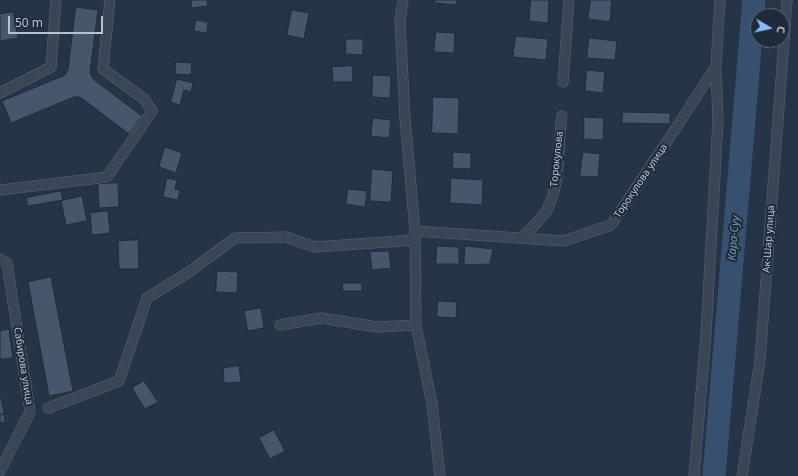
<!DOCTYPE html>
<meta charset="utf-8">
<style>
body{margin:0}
#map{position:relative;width:798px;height:476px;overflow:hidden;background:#253447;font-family:"Noto Sans",sans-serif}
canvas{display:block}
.north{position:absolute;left:750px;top:8px;width:40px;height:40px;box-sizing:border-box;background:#1f2b3b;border:1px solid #5c6776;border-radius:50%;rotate:99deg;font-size:11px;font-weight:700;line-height:16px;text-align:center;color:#b8c1cf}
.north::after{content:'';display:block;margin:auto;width:14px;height:18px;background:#8dbbff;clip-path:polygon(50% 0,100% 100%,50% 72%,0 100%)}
.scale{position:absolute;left:8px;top:16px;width:95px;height:18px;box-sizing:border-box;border:2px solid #b8c1cf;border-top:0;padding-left:5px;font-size:12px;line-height:14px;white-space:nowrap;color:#b8c1cf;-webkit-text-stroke:3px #1f2b3b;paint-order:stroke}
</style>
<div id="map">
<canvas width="798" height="476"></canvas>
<div class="north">С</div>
<div class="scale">50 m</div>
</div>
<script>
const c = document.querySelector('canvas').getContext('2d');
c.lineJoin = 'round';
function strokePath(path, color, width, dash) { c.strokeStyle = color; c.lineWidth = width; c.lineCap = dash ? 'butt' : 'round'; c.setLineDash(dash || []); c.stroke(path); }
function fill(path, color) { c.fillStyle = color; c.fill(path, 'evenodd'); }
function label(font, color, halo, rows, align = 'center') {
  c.font = font + ' "Noto Sans",sans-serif'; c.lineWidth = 4; c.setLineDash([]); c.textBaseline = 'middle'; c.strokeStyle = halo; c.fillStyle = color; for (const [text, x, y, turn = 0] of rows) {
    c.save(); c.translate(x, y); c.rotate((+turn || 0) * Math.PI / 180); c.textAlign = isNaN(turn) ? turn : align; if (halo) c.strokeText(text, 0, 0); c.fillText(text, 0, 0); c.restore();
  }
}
const river = new Path2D(`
 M 714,476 L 754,0`);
const building = new Path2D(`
 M 191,0 L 207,0 L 208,6 L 192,8 Z
 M 435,0 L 457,0 L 456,5 L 435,3 Z
 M 531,0 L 549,0 L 548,23 L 529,21 Z
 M 591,0 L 612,0 L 610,22 L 588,19 Z
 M 76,7 L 98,10 L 90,72 L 93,79 L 142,116 L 129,134 L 80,97 L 74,97 L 11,123 L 2,101 L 65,75 L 68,69 Z
 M 292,10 L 309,13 L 304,39 L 287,35 Z
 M 13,12 L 18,38 L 0,41 L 0,14 Z
 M 196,20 L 208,22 L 207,33 L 194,31 Z
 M 436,32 L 455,33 L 454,53 L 434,52 Z
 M 516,36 L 548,39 L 546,60 L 513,57 Z
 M 589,38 L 617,41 L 615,60 L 587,58 Z
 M 346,39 L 363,39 L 363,55 L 346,54 Z
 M 176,62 L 192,63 L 191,75 L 175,74 Z
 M 352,66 L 353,82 L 333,82 L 332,67 Z
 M 587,70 L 605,72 L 603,93 L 585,91 Z
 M 373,75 L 391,76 L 390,98 L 372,97 Z
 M 177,79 L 193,83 L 191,92 L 184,90 L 180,105 L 171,102 Z
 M 433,97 L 459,98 L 458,134 L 432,133 Z
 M 623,112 L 670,113 L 670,124 L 622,123 Z
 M 584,117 L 604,118 L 603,140 L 584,139 Z
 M 373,118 L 391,120 L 389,138 L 371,136 Z
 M 165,147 L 182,153 L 176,173 L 159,167 Z
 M 453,152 L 471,153 L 471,169 L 453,168 Z
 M 583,152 L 600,154 L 598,177 L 580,176 Z
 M 372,169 L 393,171 L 391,202 L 370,201 Z
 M 167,178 L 177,180 L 175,189 L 180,190 L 178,200 L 163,197 Z
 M 451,178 L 483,180 L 482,205 L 450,203 Z
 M 118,183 L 119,207 L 99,208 L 98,184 Z
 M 348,189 L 367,191 L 365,207 L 346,204 Z
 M 61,191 L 63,200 L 28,206 L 26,198 Z
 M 82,196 L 87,221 L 66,225 L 61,201 Z
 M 108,211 L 110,233 L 92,235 L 90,213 Z
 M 138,240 L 139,269 L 119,269 L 118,241 Z
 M 437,246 L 459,247 L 459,264 L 436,264 Z
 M 465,246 L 493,249 L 490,264 L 464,265 Z
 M 389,251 L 391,268 L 372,270 L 370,252 Z
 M 217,271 L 238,272 L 237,293 L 216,292 Z
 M 51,277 L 73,391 L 49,396 L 28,282 Z
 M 343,283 L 362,283 L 362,291 L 343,291 Z
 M 438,301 L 457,302 L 456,318 L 437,317 Z
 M 261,308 L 264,328 L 248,331 L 244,311 Z
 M 9,329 L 13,358 L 0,359 L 0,331 Z
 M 239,366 L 241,382 L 224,383 L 223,368 Z
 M 144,381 L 158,402 L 145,409 L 132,388 Z
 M 0,397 L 1,397 L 4,414 L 0,415 Z
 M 4,414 L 5,422 L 0,423 L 0,415 Z
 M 274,430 L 285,451 L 270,459 L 259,438 Z`);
const street = new Path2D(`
 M 403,0 L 400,21 L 405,118 L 415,231 L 416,325 L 432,404 L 440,476
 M 563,82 L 569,0
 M 0,93 L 51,67 L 56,0
 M 0,190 L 107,177 L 152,111 L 144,99 L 103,69 L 110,0
 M 415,231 L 564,241 L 611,225 L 680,122 L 716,66 L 720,0
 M 522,238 C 528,231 543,218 547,210 C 562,180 557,148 562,116
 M 0,259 L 7,263 L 30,412 L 0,471
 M 280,325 L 321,318 L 377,327 L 416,325
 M 48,408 L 119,381 L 147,298 L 189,272 L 235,238 L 286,237 L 315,247 L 415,240
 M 694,476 L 706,334 L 718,121 L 716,66
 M 742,476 L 760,360 L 787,0`);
const streetNames = [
 ["Торокулова",557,159,-84],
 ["Торокулова улица",641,181,-56],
 ["Ак-Шар улица",769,239,-86],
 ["Сабирова улица",23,366,81]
];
const waterNames = [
 ["Кара-Суу",734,238,-85]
];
strokePath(river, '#38506f', 23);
fill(building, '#47566b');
strokePath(building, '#212d3d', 1);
strokePath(street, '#596473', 11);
strokePath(street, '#3a4656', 10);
label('10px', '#b8c1cf', '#1f2b3b', streetNames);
label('italic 11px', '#7d98b8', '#1f2b3b', waterNames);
</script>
